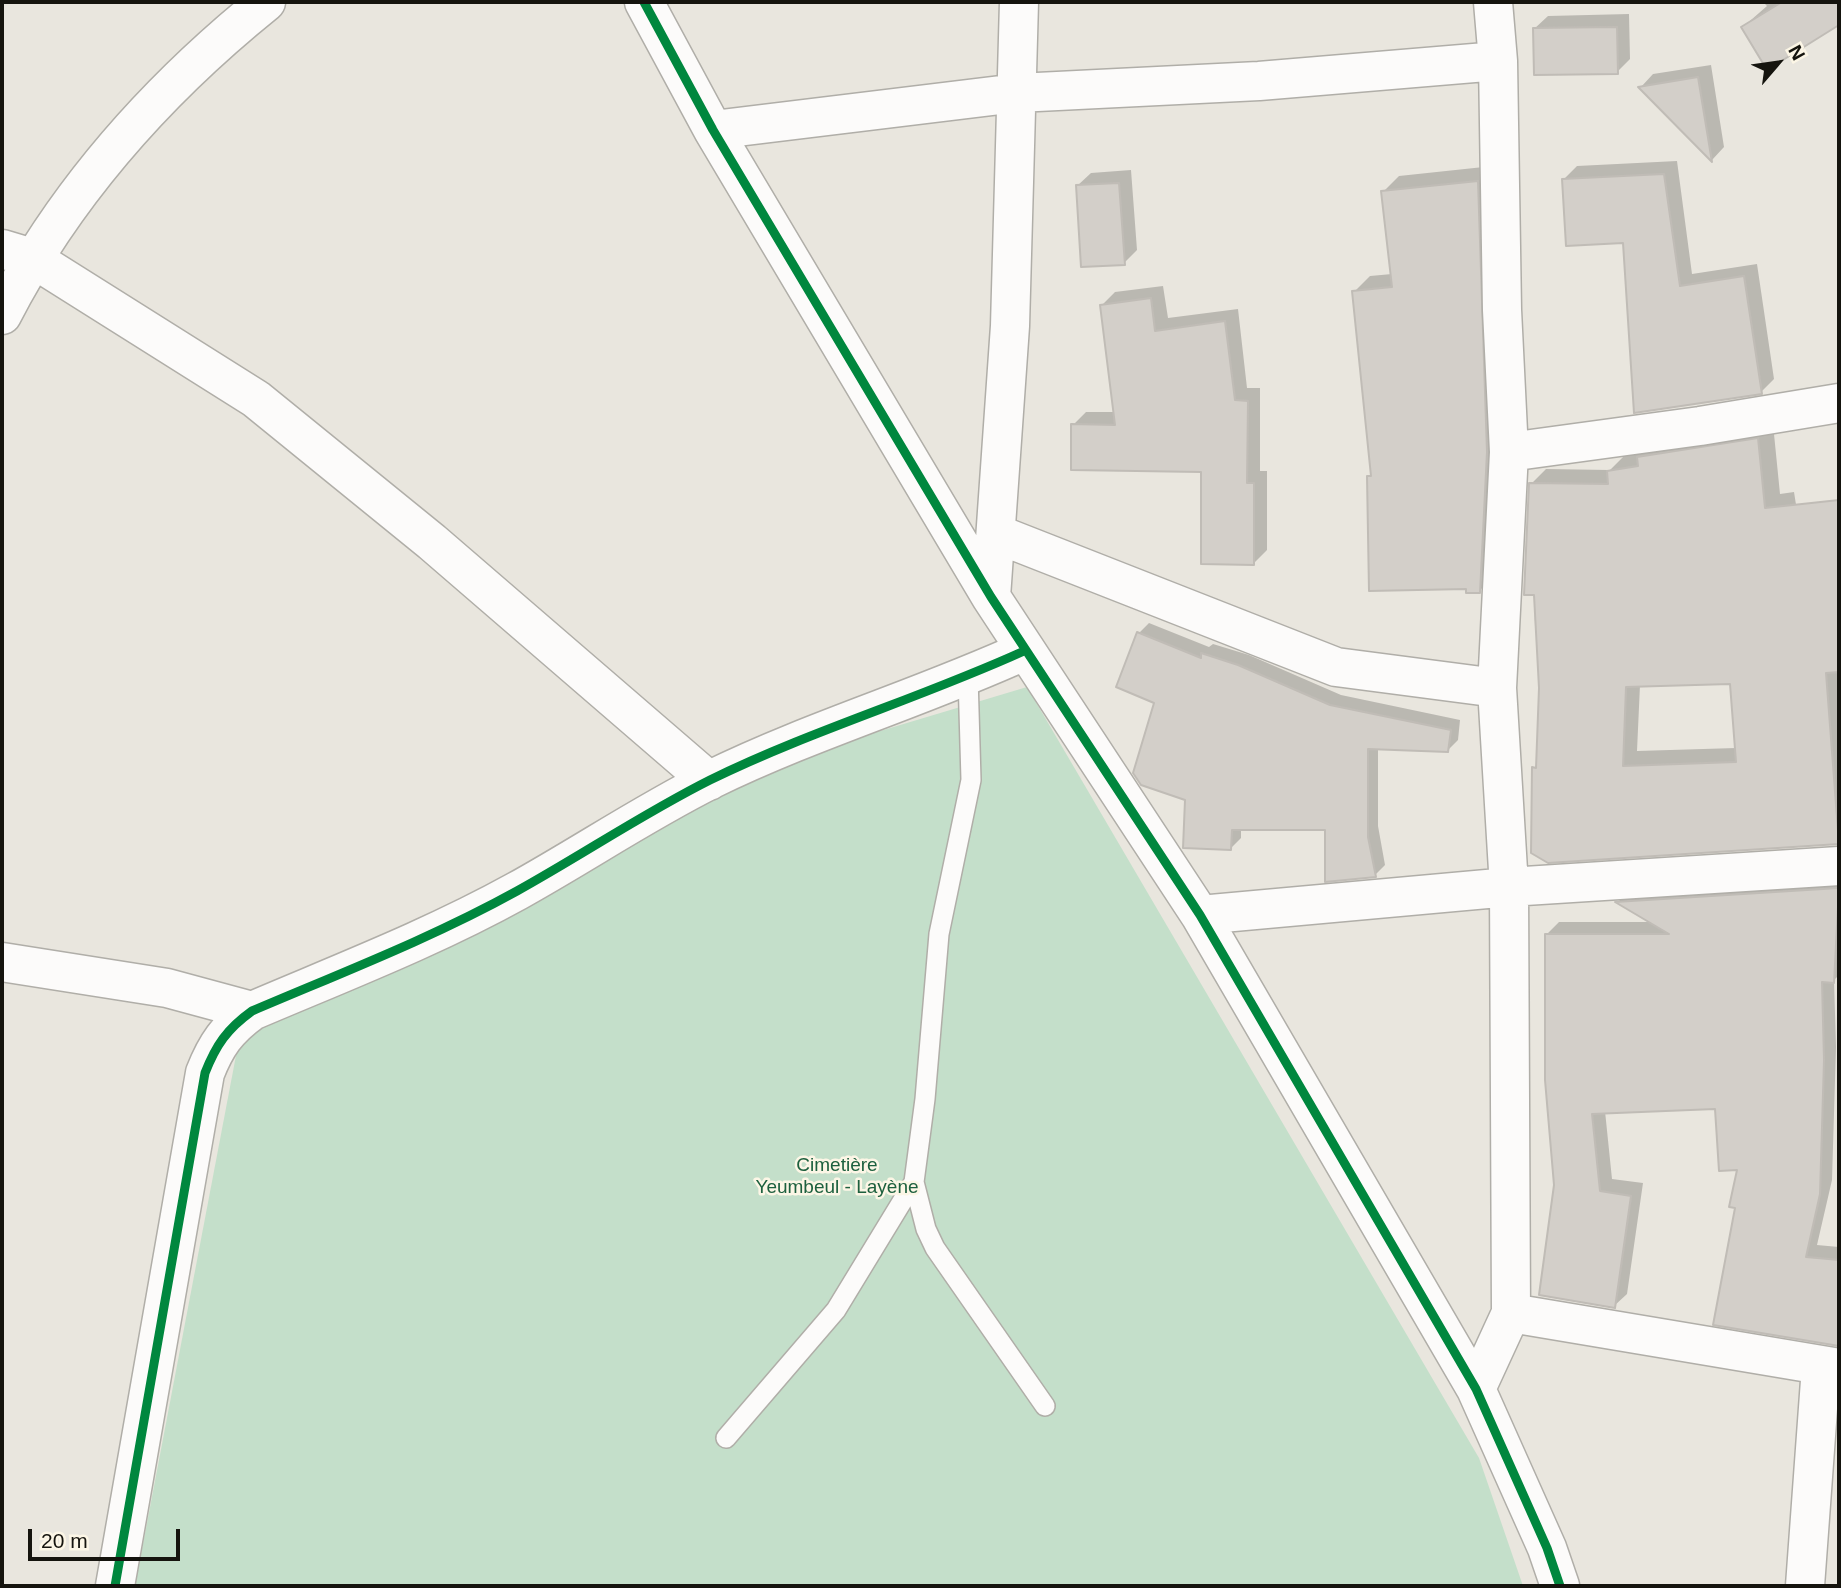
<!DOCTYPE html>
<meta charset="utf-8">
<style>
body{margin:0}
#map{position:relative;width:1841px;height:1588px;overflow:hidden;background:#e9e6de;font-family:Arial,sans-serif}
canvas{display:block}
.frame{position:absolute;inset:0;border:4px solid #15140e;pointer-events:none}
.north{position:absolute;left:1743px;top:28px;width:70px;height:70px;-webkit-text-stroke:5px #fcf6e6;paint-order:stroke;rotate:61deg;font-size:19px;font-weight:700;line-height:28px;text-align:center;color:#15140e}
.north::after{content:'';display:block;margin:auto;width:24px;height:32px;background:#15140e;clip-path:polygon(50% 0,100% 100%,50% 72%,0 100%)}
.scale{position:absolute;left:28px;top:1529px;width:152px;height:32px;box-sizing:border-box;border:4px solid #15140e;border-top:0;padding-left:9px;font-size:21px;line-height:24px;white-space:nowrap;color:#15140e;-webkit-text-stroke:5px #fcf6e6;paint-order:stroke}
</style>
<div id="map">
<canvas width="1841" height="1588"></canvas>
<div class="frame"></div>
<div class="north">N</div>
<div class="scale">20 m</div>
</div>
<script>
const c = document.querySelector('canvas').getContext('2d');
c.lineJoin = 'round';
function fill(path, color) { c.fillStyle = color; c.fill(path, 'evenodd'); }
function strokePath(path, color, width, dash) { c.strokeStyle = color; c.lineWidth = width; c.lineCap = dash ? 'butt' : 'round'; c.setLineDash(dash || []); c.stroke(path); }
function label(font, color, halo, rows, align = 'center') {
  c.font = font + ' Arial,sans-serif'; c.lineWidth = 5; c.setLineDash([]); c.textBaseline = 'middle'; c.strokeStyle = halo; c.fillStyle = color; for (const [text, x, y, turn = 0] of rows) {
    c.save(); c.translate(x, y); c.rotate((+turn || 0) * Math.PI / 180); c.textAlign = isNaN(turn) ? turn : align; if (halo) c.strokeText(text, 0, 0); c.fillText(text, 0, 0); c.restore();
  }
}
const green = new Path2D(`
 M 1027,687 L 1479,1458 L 1523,1586 L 135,1586 L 242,1024 L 710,782 Z`);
const shadow = new Path2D(`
 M 1763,2 L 1839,2 L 1839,22 L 1836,25 L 1743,27 L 1767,6 Z
 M 1629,14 L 1630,59 L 1617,72 L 1534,29 L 1548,16 Z
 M 1711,65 L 1724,147 L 1712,160 L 1641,87 L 1653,74 Z
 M 1677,161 L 1692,274 L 1757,264 L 1774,379 L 1761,392 L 1564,179 L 1577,166 Z
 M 1493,166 L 1495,576 L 1479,591 L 1467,587 L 1369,477 L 1372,473 L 1354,292 L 1370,276 L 1392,274 L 1383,192 L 1399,176 Z
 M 1131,170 L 1137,250 L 1124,263 L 1077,186 L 1091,173 Z
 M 1163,286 L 1168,318 L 1238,309 L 1247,388 L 1260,388 L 1260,471 L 1267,471 L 1267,550 L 1254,563 L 1203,471 L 1073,425 L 1086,412 L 1115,412 L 1101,306 L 1115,292 Z
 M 1773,424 L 1780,494 L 1794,492 L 1820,656 L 1839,654 L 1838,843 L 1534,768 L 1538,763 L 1541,688 L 1539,627 L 1535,627 L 1531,484 L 1546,469 L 1610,470 L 1624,456 L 1643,453 L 1654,442 ZM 1731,683 L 1736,748 L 1637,751 L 1640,685 Z
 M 1149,623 L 1209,647 L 1213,644 L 1249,655 L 1341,695 L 1460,720 L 1458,740 L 1448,750 L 1378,748 L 1378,826 L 1385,865 L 1375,875 L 1327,829 L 1241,828 L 1241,838 L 1231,848 L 1187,798 L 1139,633 Z
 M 1839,876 L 1839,975 L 1834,980 L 1836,1047 L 1832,1180 L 1817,1245 L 1839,1247 L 1839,1344 L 1715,1323 L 1737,1207 L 1739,1168 L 1717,1107 L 1605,1111 L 1612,1179 L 1643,1183 L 1627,1294 L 1614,1306 L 1555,1185 L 1546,935 L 1559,922 L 1653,922 L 1618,902 L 1630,890 Z`);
const building = new Path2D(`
 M 1782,2 L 1839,2 L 1839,25 L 1767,70 L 1741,27 Z
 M 1617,27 L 1618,74 L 1534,75 L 1533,28 Z
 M 1698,77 L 1712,162 L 1638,87 Z
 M 1664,174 L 1680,286 L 1744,276 L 1762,394 L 1634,413 L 1623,243 L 1566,246 L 1562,179 Z
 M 1478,181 L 1487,452 L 1480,593 L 1466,593 L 1466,589 L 1369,591 L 1367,476 L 1371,476 L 1352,291 L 1392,287 L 1381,191 Z
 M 1119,183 L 1125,265 L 1081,267 L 1076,185 Z
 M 1151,298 L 1155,331 L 1225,321 L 1235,400 L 1248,401 L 1247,483 L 1254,483 L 1254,565 L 1201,564 L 1201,472 L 1071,470 L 1071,424 L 1115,425 L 1100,305 Z
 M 1758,438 L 1765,508 L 1839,500 L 1839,672 L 1826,673 L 1839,844 L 1548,863 L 1531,853 L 1532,767 L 1536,768 L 1539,688 L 1534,595 L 1524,595 L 1529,483 L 1608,484 L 1607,471 L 1638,466 L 1637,457 ZM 1730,684 L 1736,762 L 1623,766 L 1626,687 Z
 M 1137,632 L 1201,658 L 1201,653 L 1238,665 L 1330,705 L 1451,730 L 1448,752 L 1368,749 L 1368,837 L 1376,877 L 1325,882 L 1325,830 L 1232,830 L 1231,850 L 1183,848 L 1185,800 L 1141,785 L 1133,773 L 1154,703 L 1116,687 Z
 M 1839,888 L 1834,983 L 1822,982 L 1824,1060 L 1820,1194 L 1806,1257 L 1839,1260 L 1839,1346 L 1713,1325 L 1735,1208 L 1729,1207 L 1737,1170 L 1719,1171 L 1715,1109 L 1592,1114 L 1600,1191 L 1631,1196 L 1615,1308 L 1539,1295 L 1554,1185 L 1545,1080 L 1545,934 L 1669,934 L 1615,902 Z`);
const service = new Path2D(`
 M 968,676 L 971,780 L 939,934 L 925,1099 L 914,1182 L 926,1229 L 935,1248 L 1045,1406
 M 726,1438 L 836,1310 L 914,1182`);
const minor = new Path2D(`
 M 644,2 L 713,130 L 991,597 L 1200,915 L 1476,1389 L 1547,1548 L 1560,1586
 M 713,130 L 1017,93 L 1259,81 L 1498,61
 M 2,249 L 32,258 L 256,399 L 432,542 L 709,781
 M 2,315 C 66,191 158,89 266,2
 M 1509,452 L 1700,426 L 1839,403
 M 997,534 L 1336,667 L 1497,688
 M 991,597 L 1010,326 L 1019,2
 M 1200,915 L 1509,887 L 1839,866
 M 2,962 L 167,988 L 252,1011
 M 1511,1313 L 1839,1368
 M 1476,1389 L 1511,1313 L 1509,887 L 1497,688 L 1509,452 L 1502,310 L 1498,61 L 1493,2
 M 115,1586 L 205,1073 C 216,1045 227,1029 252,1011 C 341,973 432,938 517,891 C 582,855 644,813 710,780 C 812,730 921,698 1024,651
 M 1805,1586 L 1821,1367`);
const cycleway = new Path2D(`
 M 644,2 L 713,130 L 991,597 L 1200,915 L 1476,1389 L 1547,1548 L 1560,1586
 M 115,1586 L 205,1073 C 216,1045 227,1029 252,1011 C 341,973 432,938 517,891 C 582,855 644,813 710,780 C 812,730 921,698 1024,651`);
const parkNames = [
 ["Cimetière",837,1166],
 ["Yeumbeul - Layène",837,1188]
];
fill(green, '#c4dfca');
fill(shadow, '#0003');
fill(building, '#d3cfc9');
strokePath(building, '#c0bcb6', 2);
strokePath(service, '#b0aea8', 22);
strokePath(minor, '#b0aea8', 41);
strokePath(service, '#fcfbfa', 19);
strokePath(minor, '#fcfbfa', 38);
strokePath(cycleway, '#00873e', 9);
label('19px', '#1d603e', '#fcf6e6', parkNames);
</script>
